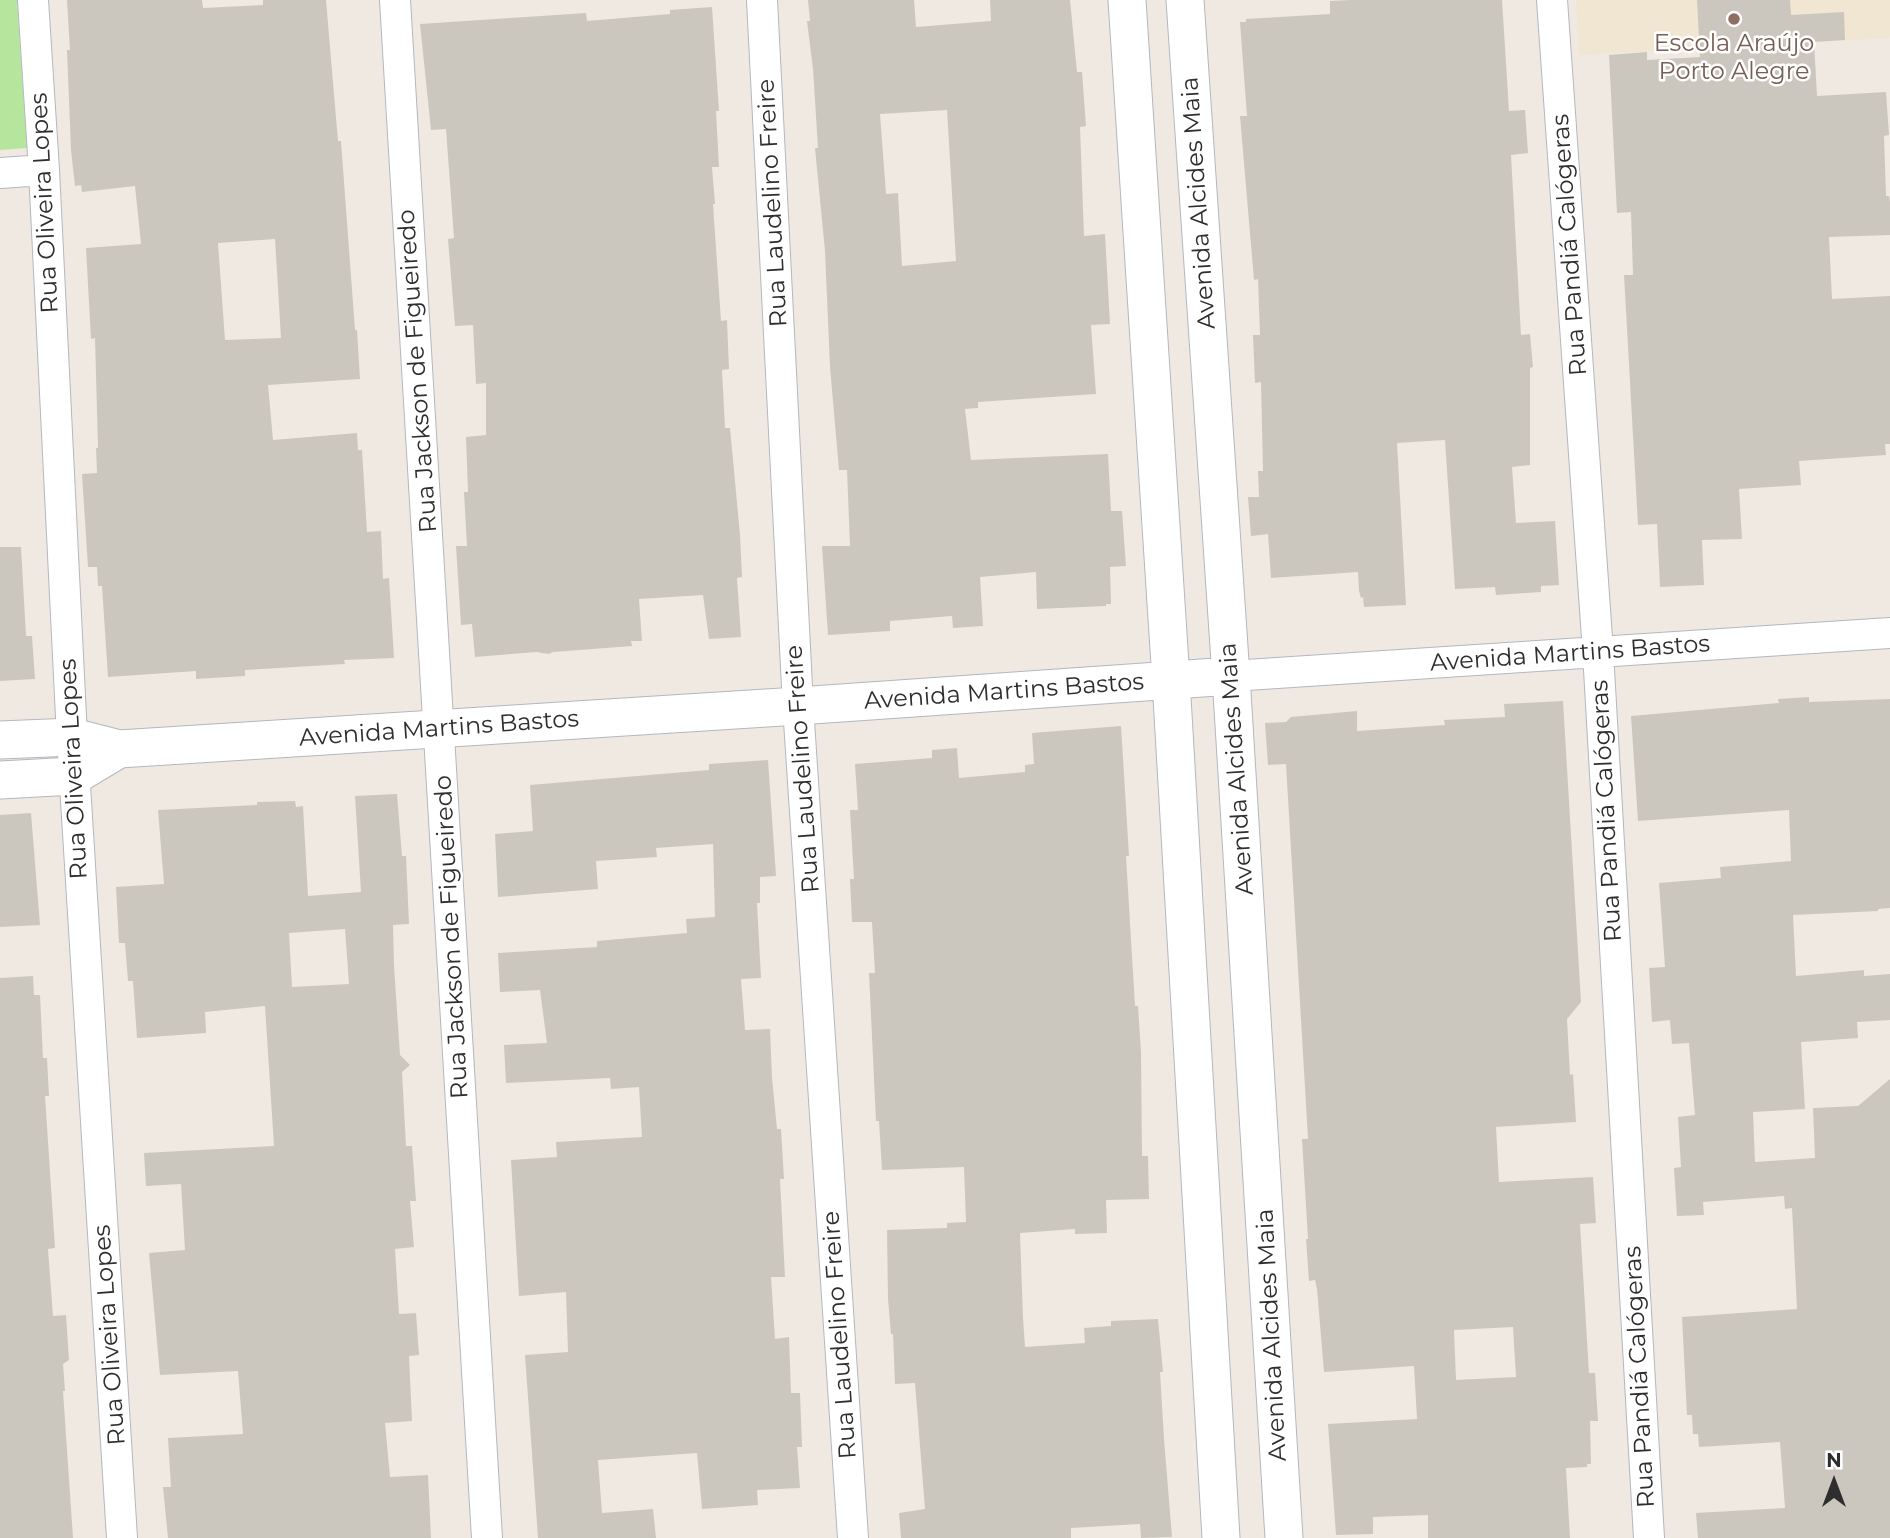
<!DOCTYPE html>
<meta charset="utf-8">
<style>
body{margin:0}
#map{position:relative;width:1890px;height:1538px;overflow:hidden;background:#efe9e1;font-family:Montserrat,sans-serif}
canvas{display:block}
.north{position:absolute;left:1799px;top:1447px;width:70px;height:70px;-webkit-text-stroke:5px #fff;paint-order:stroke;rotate:0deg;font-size:19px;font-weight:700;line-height:28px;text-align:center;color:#2e2e2e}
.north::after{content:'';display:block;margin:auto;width:24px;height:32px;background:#2e2e2e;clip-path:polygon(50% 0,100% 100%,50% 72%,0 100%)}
</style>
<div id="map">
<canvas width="1890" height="1538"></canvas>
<div class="north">N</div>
</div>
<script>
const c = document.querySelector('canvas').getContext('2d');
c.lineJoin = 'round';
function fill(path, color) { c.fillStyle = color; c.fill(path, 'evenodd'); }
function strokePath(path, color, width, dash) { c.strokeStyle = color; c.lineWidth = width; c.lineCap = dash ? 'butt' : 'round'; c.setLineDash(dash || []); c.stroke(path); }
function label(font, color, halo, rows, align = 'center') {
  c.font = font + ' Montserrat,sans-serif'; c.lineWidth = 5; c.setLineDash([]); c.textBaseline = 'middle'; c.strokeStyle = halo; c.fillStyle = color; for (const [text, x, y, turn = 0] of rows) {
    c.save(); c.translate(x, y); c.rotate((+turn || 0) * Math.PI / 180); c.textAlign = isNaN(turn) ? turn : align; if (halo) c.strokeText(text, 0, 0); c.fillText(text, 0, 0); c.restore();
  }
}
const education = new Path2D(`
 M 1576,0 L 1890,0 L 1890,38 L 1579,55 Z`);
const green = new Path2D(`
 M 0,0 L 17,0 L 27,148 L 0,150 Z`);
const building = new Path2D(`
 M 67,0 L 202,0 L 203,8 L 263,5 L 263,0 L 326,0 L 338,141 L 341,141 L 355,330 L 357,330 L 360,379 L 268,385 L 273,440 L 357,433 L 358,450 L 362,450 L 367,532 L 381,531 L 383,579 L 389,578 L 394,658 L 344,660 L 345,664 L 245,670 L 245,676 L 196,679 L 196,671 L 108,677 L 102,586 L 98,586 L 97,567 L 88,567 L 82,474 L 97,473 L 96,448 L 98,448 L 95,338 L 91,339 L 86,248 L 141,244 L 135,186 L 82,192 L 81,185 L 75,186 L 71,150 L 67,50 L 70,50 ZM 275,239 L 281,338 L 225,340 L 218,243 Z
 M 808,0 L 914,0 L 916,27 L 991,21 L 990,0 L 1070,0 L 1077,72 L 1082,72 L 1086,126 L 1080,127 L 1084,236 L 1105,234 L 1110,324 L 1091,325 L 1096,394 L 978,402 L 978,408 L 965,409 L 971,460 L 1108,454 L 1111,511 L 1122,511 L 1126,566 L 1110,567 L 1111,604 L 1106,604 L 1106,606 L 1037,609 L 1036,572 L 980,577 L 983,626 L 953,628 L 952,616 L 890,621 L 890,631 L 828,635 L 822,546 L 850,546 L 847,470 L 839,470 L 830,367 L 825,251 L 815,148 L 818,148 L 813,69 L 807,21 L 810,21 ZM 947,110 L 956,261 L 902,266 L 898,193 L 886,194 L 880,114 Z
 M 1351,0 L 1502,0 L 1509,111 L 1525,110 L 1528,153 L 1511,155 L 1521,335 L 1530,334 L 1533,367 L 1530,368 L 1530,465 L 1512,467 L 1516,523 L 1555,521 L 1559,585 L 1541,586 L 1541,592 L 1496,595 L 1495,587 L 1455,589 L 1445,440 L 1397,443 L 1406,605 L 1364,607 L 1363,597 L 1361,598 L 1359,591 L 1358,572 L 1271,578 L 1268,534 L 1251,536 L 1248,497 L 1259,497 L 1258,471 L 1263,471 L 1261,382 L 1255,383 L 1253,335 L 1260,335 L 1258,279 L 1254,280 L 1240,116 L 1247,116 L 1240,22 L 1246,22 L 1246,19 L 1330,14 L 1330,1 Z
 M 1697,0 L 1790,0 L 1791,15 L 1844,12 L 1845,40 L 1814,42 L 1817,96 L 1886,92 L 1889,135 L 1884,136 L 1886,196 L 1889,196 L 1890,201 L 1890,235 L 1829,237 L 1832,299 L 1890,296 L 1890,444 L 1885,444 L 1886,455 L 1799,461 L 1801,485 L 1739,489 L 1742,539 L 1702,540 L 1704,585 L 1660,587 L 1657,524 L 1638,525 L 1624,275 L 1633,275 L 1631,212 L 1617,213 L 1609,55 L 1647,52 L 1647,60 L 1700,57 Z
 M 712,7 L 719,111 L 716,111 L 719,167 L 712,167 L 715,204 L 713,204 L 721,321 L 727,320 L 729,369 L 722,370 L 725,428 L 730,428 L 740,535 L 742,577 L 737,578 L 741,637 L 709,639 L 703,595 L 639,599 L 642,641 L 631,641 L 632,646 L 553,652 L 549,654 L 536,652 L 475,657 L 472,624 L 461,625 L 456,546 L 467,546 L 464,492 L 468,492 L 466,437 L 486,435 L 486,383 L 476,384 L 473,325 L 455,326 L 448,239 L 454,238 L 446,129 L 431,130 L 420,24 L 586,13 L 587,21 L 670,14 L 670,10 Z
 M 0,547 L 21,547 L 26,636 L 32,636 L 35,679 L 0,681 Z
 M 1809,697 L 1809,702 L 1890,699 L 1890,908 L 1878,909 L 1878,911 L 1793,915 L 1796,976 L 1864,970 L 1864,976 L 1890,974 L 1890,1020 L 1857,1022 L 1858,1038 L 1801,1042 L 1805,1109 L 1753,1112 L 1755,1162 L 1815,1158 L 1813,1108 L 1858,1106 L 1890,1079 L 1890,1538 L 1698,1538 L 1696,1513 L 1785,1508 L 1780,1442 L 1699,1447 L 1698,1434 L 1693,1434 L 1692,1415 L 1687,1415 L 1682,1317 L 1797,1309 L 1792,1208 L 1785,1209 L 1784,1196 L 1703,1202 L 1704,1215 L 1677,1216 L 1674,1168 L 1681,1167 L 1678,1117 L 1695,1115 L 1689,1043 L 1672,1044 L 1670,1020 L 1652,1022 L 1649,968 L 1665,967 L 1659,883 L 1721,878 L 1720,867 L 1791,861 L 1789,810 L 1638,821 L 1631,716 L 1779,703 L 1778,699 Z
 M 1563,701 L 1581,1002 L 1567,1019 L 1570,1075 L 1573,1074 L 1576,1122 L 1496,1127 L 1499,1182 L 1593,1177 L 1596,1223 L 1580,1224 L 1589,1373 L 1595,1373 L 1598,1421 L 1590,1421 L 1591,1464 L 1587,1464 L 1587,1467 L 1566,1468 L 1570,1538 L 1428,1538 L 1428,1515 L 1373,1517 L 1373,1534 L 1336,1535 L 1328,1424 L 1417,1419 L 1414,1366 L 1324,1372 L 1317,1289 L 1315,1280 L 1309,1281 L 1306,1239 L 1308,1239 L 1302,1139 L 1308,1139 L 1286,764 L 1268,765 L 1265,723 L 1286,722 L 1291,717 L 1357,711 L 1357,731 L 1445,725 L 1444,720 L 1505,717 L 1504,704 ZM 1513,1327 L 1516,1377 L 1456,1380 L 1454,1330 Z
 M 1121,726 L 1129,856 L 1126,856 L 1135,1006 L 1138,1006 L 1141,1052 L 1142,1156 L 1148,1156 L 1149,1199 L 1106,1200 L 1107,1233 L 1075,1234 L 1075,1229 L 1020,1233 L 1023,1318 L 1025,1347 L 1085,1343 L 1084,1328 L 1111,1326 L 1111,1321 L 1158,1319 L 1163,1372 L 1160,1372 L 1164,1439 L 1172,1537 L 1141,1538 L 1140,1524 L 1071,1528 L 1071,1538 L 901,1538 L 899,1513 L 925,1509 L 915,1383 L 895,1384 L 893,1334 L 891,1334 L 888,1299 L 887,1230 L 947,1228 L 947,1223 L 966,1222 L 964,1167 L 882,1170 L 879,1121 L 876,1121 L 869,973 L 875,973 L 872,922 L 852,922 L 850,879 L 854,879 L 850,810 L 858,810 L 855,764 L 932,758 L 932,750 L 957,748 L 959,778 L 1025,772 L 1025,765 L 1034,764 L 1032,733 Z
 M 768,760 L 776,876 L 760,877 L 760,903 L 757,903 L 761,978 L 741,979 L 745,1030 L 770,1029 L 772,1078 L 777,1129 L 781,1129 L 784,1179 L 780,1179 L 785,1277 L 771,1277 L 775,1339 L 789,1337 L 791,1393 L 800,1393 L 802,1447 L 797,1447 L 800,1488 L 757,1490 L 758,1505 L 702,1509 L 697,1453 L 598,1460 L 602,1513 L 653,1509 L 656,1538 L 538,1538 L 525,1355 L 568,1352 L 566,1292 L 519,1296 L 511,1160 L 557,1157 L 556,1142 L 642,1137 L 639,1087 L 611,1089 L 610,1078 L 506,1083 L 504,1045 L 547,1043 L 540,990 L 500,992 L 498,953 L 597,947 L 597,941 L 687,933 L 686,919 L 715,917 L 713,844 L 656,848 L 657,857 L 596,861 L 598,889 L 498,897 L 495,834 L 533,831 L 530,785 L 709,770 L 709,764 Z
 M 397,794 L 402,856 L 406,856 L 409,924 L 393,925 L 394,966 L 400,1055 L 410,1065 L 402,1072 L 406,1146 L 412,1146 L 416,1201 L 410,1201 L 414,1247 L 395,1249 L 399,1314 L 416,1313 L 419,1355 L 409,1356 L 412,1421 L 385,1423 L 390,1477 L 428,1475 L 431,1538 L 168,1538 L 163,1487 L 171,1487 L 168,1438 L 243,1434 L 238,1371 L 160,1375 L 149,1253 L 185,1250 L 181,1184 L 146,1186 L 144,1153 L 274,1146 L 265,1006 L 205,1012 L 206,1033 L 137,1038 L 133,981 L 128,981 L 125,943 L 119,943 L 116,887 L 164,884 L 158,810 L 257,805 L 257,802 L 295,801 L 296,807 L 303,806 L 308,896 L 361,892 L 355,796 ZM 345,929 L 349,984 L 292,987 L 289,933 Z
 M 31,813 L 40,925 L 0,927 L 0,815 Z
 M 33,976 L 34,995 L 40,995 L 43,1058 L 47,1058 L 49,1096 L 45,1096 L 55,1248 L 48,1249 L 53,1316 L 66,1315 L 69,1360 L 63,1364 L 65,1391 L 63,1391 L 73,1538 L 0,1538 L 0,978 Z`);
const minor = new Path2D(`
 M 33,0 L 44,170 L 72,737 L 122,1538
 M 395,0 L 487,1538
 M 762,0 L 798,706 L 853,1538
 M 1552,0 L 1598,652 L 1649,1538
 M 0,173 L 44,170
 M 1231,676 L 1890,633`);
const tertiary = new Path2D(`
 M 1127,0 L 1171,680 L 1221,1538
 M 1185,0 L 1231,676 L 1284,1538
 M 0,740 L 72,737 L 119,749 L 798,706 L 1231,676
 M 0,780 L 74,776 L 119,749`);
const markers = [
 [1734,19,7,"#8d6e63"]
];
const educationNames = [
 ["Escola Araújo",1734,44],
 ["Porto Alegre",1734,72]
];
const streetNames = [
 ["Rua Oliveira Lopes",45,203,-93],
 ["Rua Laudelino Freire",773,203,-93],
 ["Avenida Alcides Maia",1199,203,-94],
 ["Rua Pandiá Calógeras",1570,245,-94],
 ["Rua Jackson de Figueiredo",418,371,-94],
 ["Avenida Martins Bastos",1570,654,-4],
 ["Avenida Martins Bastos",1004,692,-4],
 ["Avenida Martins Bastos",439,729,-4],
 ["Rua Oliveira Lopes",74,769,-93],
 ["Rua Laudelino Freire",803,769,-94],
 ["Avenida Alcides Maia",1237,769,-94],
 ["Rua Pandiá Calógeras",1607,811,-93],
 ["Rua Jackson de Figueiredo",452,937,-93],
 ["Rua Oliveira Lopes",110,1335,-94],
 ["Rua Laudelino Freire",840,1335,-94],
 ["Avenida Alcides Maia",1272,1335,-93],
 ["Rua Pandiá Calógeras",1640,1377,-93]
];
fill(education, '#f0e6d1');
fill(green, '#b6e59e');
fill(building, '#cbc7bf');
strokePath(minor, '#b4b7c1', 32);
strokePath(tertiary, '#b4b7c1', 39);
strokePath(minor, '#fff', 30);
strokePath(tertiary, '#fff', 37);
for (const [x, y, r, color] of markers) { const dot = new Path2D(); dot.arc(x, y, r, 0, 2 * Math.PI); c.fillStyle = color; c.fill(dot); strokePath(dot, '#fff', 2.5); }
label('24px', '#785e54', '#fff', educationNames);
label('24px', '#2e2e2e', '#fff', streetNames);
</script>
